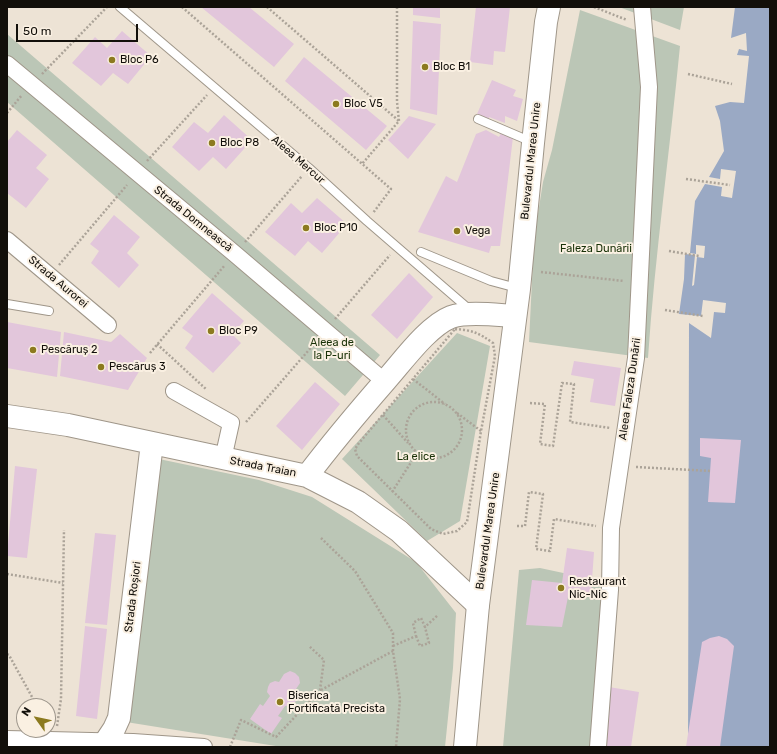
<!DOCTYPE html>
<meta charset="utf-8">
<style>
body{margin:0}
#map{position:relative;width:777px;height:754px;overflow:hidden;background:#ede3d5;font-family:Rubik,sans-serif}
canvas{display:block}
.frame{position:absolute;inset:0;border:8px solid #120f0a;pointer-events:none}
.north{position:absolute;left:16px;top:698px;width:40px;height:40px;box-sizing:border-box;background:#faf0e2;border:1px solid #9d968c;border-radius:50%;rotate:303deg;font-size:11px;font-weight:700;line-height:16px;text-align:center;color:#120f0a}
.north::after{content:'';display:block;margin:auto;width:14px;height:18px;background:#8c7a1f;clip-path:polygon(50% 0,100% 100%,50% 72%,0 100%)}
.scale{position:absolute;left:16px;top:24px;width:122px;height:18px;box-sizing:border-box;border:2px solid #120f0a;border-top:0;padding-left:5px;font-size:12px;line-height:14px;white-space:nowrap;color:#120f0a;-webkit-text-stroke:3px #faf0e2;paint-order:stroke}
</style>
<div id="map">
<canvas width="777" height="754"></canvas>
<div class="frame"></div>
<div class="north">N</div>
<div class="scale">50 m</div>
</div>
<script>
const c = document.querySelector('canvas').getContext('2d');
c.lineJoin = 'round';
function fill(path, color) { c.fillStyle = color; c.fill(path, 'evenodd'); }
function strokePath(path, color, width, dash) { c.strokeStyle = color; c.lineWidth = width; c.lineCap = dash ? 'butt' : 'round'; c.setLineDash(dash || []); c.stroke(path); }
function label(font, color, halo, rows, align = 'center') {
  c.font = font + ' Rubik,sans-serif'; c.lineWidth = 4; c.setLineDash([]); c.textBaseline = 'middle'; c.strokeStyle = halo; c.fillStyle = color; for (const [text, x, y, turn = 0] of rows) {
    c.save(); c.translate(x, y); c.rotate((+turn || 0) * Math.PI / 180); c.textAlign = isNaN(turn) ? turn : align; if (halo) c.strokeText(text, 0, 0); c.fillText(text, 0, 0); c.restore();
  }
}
const green = new Path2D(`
 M 619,7 L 684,7 L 680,30 Z
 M 580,10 L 680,46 C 670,150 655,254 648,358 L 529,342 L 534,239 L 543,182 L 552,150 Z
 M 7,34 L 380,355 L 345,396 L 7,102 Z
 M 457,333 L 490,346 L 460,521 L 427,541 L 342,459 Z
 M 159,459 L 259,480 L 312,497 L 416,562 L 456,613 L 453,668 L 445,747 L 282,747 L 126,722 Z
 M 540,568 L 610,583 L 595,747 L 503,747 L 519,570 Z`);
const water = new Path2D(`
 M 735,7 L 770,7 L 770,747 L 688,747 L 689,323 L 711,338 L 714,312 L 725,313 L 726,303 L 703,300 L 701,316 L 679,314 L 684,279 L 685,254 L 695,255 L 692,286 L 694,285 L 697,257 L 704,258 L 705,246 L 696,245 L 696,254 L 690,253 L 695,201 L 705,184 L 722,187 L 721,196 L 732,198 L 736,171 L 721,169 L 720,179 L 709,177 L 724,151 L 720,121 L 715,106 L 730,102 L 744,103 L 749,56 L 737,55 L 739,49 L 747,51 L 746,33 L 731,38 Z`);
const building = new Path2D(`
 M 201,7 L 249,7 L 294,44 L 274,67 Z
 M 413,7 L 440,7 L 440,18 L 413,15 Z
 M 476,7 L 510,7 L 505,52 L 494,51 L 493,65 L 470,62 Z
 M 413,21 L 441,24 L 437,115 L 410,109 Z
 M 122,31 L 151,56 L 128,84 L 113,73 L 101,86 L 72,63 L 95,37 L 107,48 Z
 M 304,57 L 387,126 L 366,150 L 285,81 Z
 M 492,80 L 516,90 L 513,96 L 523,99 L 517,121 L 505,116 L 505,123 L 489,117 L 489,120 L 477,114 Z
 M 224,115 L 252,140 L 226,169 L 213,157 L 199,171 L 172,147 L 194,122 L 208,133 Z
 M 409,116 L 436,124 L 408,159 L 388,140 Z
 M 17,130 L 47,155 L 36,168 L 49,179 L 26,208 L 7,193 L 7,142 Z
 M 486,130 L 499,137 L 502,131 L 513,137 L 500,246 L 491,246 L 489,253 L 418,232 L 446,176 L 457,182 L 476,134 Z
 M 317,198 L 347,224 L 322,253 L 308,241 L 295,256 L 265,232 L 291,203 L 302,213 Z
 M 114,215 L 140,237 L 127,253 L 139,265 L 119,288 L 91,263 L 99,251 L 90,244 Z
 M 409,273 L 433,297 L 397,339 L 371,315 Z
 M 212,293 L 244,321 L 232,334 L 241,343 L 213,373 L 185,348 L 193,336 L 182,328 Z
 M 7,322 L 61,332 L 57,377 L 7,368 Z
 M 64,332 L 111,342 L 120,334 L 147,358 L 128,390 L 60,376 Z
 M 574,361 L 621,368 L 615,406 L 590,402 L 594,379 L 571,375 Z
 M 315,382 L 340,404 L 302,450 L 276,426 Z
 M 700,438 L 741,440 L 735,503 L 708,502 L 711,458 L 700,456 Z
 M 15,466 L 37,469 L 27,558 L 7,556 Z
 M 95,533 L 116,535 L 107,625 L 85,623 Z
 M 567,548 L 594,552 L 591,594 L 569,592 L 562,627 L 526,625 L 532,580 L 562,583 Z
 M 85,626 L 107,629 L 97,719 L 76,716 Z
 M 719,636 L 727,639 L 734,646 L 720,747 L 686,747 L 702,642 L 710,638 Z
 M 290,671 L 295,673 L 299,677 L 300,683 L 294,692 L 296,696 L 296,701 L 292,705 L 285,706 L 278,716 L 282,718 L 271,734 L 250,719 L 260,704 L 263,706 L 270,696 L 267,692 L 268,687 L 270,683 L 275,681 L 279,682 L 284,674 Z
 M 609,687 L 639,692 L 631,747 L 600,746 Z`);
const path = new Path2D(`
 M 182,7 L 391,189 L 373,213
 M 267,7 L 399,121 L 362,164
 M 397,7 L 397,102 L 399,121
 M 594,7 L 627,20
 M 42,74 L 107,7
 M 688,74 L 732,84
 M 7,113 L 22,95
 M 147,161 L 207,95
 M 686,179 L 730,185
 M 245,242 L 302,176
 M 669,251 L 699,256
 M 59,265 L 127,185
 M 541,272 L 624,281
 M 665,310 L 703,316
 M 335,319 L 390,255
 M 455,329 C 472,330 479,333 493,343 L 495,356 L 481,431 L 467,522 L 457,531 L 443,534 L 431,529 L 357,456 L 355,449 L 359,443 Z
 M 157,344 L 207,390
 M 150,353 L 225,265
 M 413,379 L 445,404
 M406 430a28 28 0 1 1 56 0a28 28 0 1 1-56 0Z
 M 530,403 L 545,404 L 540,444 L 553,446 L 562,383 L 574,384 L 570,422 L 610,428
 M 457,413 L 481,431
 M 383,415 L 408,443
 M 246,422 L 315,343
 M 636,467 L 711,471
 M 392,492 L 417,453
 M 517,526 L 525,526 L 529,492 L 543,494 L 536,549 L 550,551 L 554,519 L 596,526
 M 321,538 L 355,571 L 393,633 L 393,651 L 400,699 L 396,747
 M 7,574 L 63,583
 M 416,636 L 420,646 L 429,643 L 425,627
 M 393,646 L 416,636 L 413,623 L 421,618 L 425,627 L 438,615
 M 7,654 L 9,655 L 37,706
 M 321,690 L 393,651
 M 57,726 L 61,699 L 64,530
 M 230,747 L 241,720 L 276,737 L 320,690 L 324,660 L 309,646`);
const lane = new Path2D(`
 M 120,7 L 309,168 L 367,221 L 470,310
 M 478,119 L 532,142
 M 421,252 L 491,281 L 517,288
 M 7,304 L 49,311`);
const street = new Path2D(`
 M 7,64 L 235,254 L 377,375
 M 7,240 L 108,325
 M 174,391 L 231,423 L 223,459
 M 7,739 L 133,742 L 204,747
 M 598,747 L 610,590 L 611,528 L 636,358 L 649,87 L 642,7`);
const secondary = new Path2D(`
 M 7,416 L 68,425 L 307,476 L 358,502 L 399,531 L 478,605
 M 307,476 C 332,443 359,411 386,380 C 403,361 428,326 451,317 C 467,311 497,315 515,316
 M 102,747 L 114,729 L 119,718 L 152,443`);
const primary = new Path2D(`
 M 465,747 L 478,605 L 519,289 L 533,143 L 546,22 L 549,7`);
const markers = [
 [112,60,4,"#8c7a1f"],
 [425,67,4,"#8c7a1f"],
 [336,104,4,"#8c7a1f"],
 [212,143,4,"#8c7a1f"],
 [306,228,4,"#8c7a1f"],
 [457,231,4,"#8c7a1f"],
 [211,331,4,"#8c7a1f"],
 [33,350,4,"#8c7a1f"],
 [101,367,4,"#8c7a1f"],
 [561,588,4,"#8c7a1f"],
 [280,702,4,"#8c7a1f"]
];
const poiNames = [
 ["Bloc P6",120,60],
 ["Bloc B1",433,67],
 ["Bloc V5",344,104],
 ["Bloc P8",220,143],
 ["Bloc P10",314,228],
 ["Vega",465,231],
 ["Bloc P9",219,331],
 ["Pescăruș 2",41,350],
 ["Pescăruș 3",109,367],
 ["Restaurant",569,582],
 ["Nic-Nic",569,595],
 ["Biserica",288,696],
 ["Fortificată Precista",288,709]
];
const streetNames = [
 ["Aleea Mercur",298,160,41],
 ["Bulevardul Marea Unire",531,161,-84],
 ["Strada Domnească",193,219,39],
 ["Strada Aurorei",58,282,40],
 ["Aleea Faleza Dunării",630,389,-82],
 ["Strada Traian",263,467,11],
 ["Bulevardul Marea Unire",488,531,-82],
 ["Strada Roșiori",133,597,-83]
];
const parkNames = [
 ["Faleza Dunării",596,249],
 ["Aleea de",332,343],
 ["la P-uri",332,356],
 ["La elice",416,457]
];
fill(green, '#bbc6b6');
fill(water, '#9aa9c4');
fill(building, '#e2c6db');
strokePath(lane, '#9f9689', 10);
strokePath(street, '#9f9689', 18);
strokePath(secondary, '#9f9689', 24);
strokePath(primary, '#9f9689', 24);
strokePath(path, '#aba398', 2.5, [2, 2]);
strokePath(lane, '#fff', 8);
strokePath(street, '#fff', 16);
strokePath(secondary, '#fff', 22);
strokePath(primary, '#fff', 22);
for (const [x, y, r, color] of markers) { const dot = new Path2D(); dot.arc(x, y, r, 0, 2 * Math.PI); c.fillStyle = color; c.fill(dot); strokePath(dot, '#faf0e2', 1.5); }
label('11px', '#120f0a', '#faf0e2', poiNames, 'left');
label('11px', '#120f0a', '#faf0e2', streetNames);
label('11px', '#183107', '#faf0e2', parkNames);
</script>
